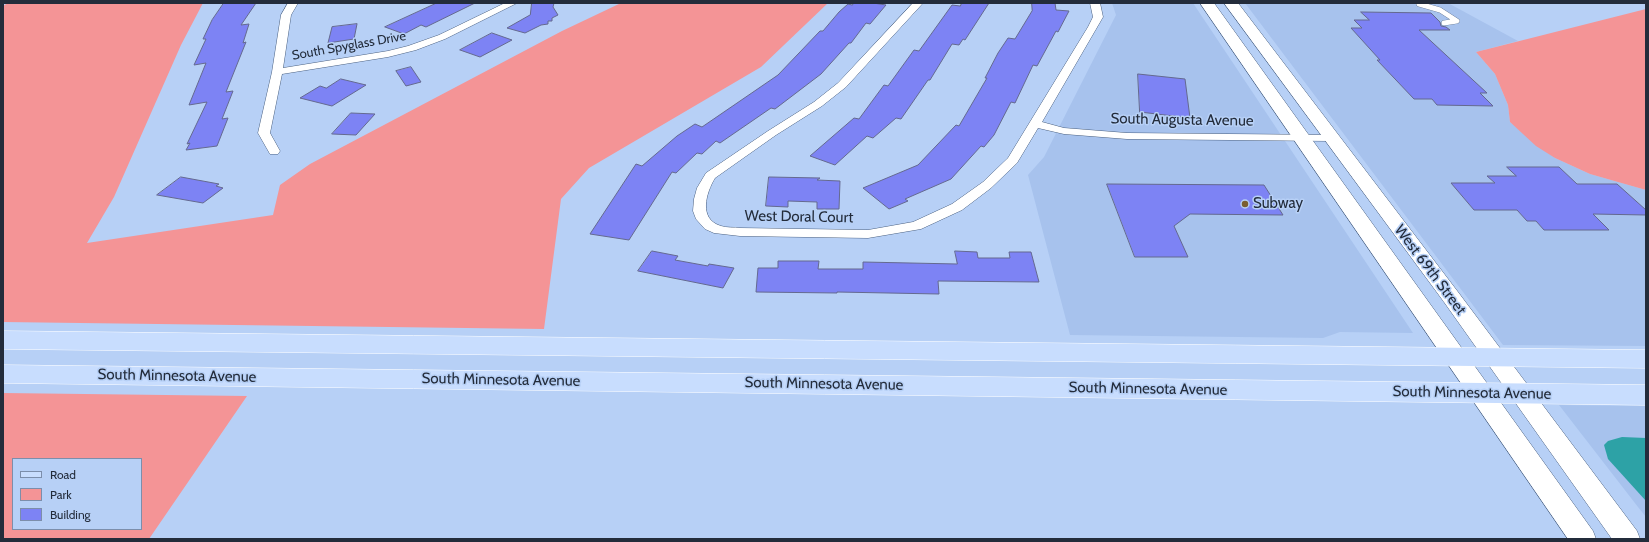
<!DOCTYPE html>
<style>
body{margin:0}
#map{position:relative;width:1649px;height:542px;overflow:hidden;background:#b7d0f6;font-family:Cabin,sans-serif}
canvas{display:block}
.frame{position:absolute;inset:0;border:4px solid #232c3b;pointer-events:none}
.legend{position:absolute;left:12px;top:458px;width:130px;height:72px;box-sizing:border-box;background:#b7d0f6;border:1px solid #7c8eab;margin:0;padding:5px 7px;list-style:none;font-size:12px;color:#232c3b}
.legend li{display:flex;align-items:center;gap:8px;height:20px}
.legend b{width:20px;border:1px solid #7c8eab}
</style>
<div id="map">
<canvas width="1649" height="542"></canvas>
<div class="frame"></div>
<ul class="legend">
<li><b style="height:5px;background:#c8ddfe"></b>Road</li>
<li><b style="height:11px;background:#f49496"></b>Park</li>
<li><b style="height:11px;background:#7d83f4"></b>Building</li>
</ul>
</div>
<script>
const c = document.querySelector('canvas').getContext('2d');
c.lineJoin = 'round';
function fill(path, color) { c.fillStyle = color; c.fill(path, 'evenodd'); }
function strokePath(path, color, width, dash) { c.strokeStyle = color; c.lineWidth = width; c.lineCap = dash ? 'butt' : 'round'; c.setLineDash(dash || []); c.stroke(path); }
function label(font, color, halo, rows, align = 'center') {
  c.font = font + ' Cabin,sans-serif'; c.lineWidth = 3; c.setLineDash([]); c.textBaseline = 'middle'; c.strokeStyle = halo; c.fillStyle = color; for (const [text, x, y, turn = 0] of rows) {
    c.save(); c.translate(x, y); c.rotate((+turn || 0) * Math.PI / 180); c.textAlign = isNaN(turn) ? turn : align; if (halo) c.strokeText(text, 0, 0); c.fillText(text, 0, 0); c.restore();
  }
}
const built = new Path2D(`
 M 1112,3 L 1193,3 L 1413,333 L 1340,332 L 1323,338 L 1070,335 L 1028,175 L 1044,157 L 1116,15 Z
 M 1245,3 L 1448,3 L 1518,41 L 1476,52 L 1495,74 L 1508,105 L 1510,122 L 1555,158 L 1590,174 L 1646,190 L 1646,346 L 1503,345 Z
 M 1559,405 L 1646,406 L 1646,517 L 1638,507 Z`);
const green = new Path2D(`
 M 8,3 L 203,3 L 181,45 L 114,197 L 87,243 L 273,215 L 280,185 L 310,164 L 562,31 L 621,3 L 828,3 L 761,67 L 589,168 L 561,199 L 544,329 L 3,322 L 3,6 Z
 M 1646,9 L 1646,190 L 1590,174 L 1555,158 L 1536,146 L 1510,122 L 1508,105 L 1495,74 L 1476,52 Z
 M 3,393 L 247,396 L 149,539 L 3,539 ZM 13,459 L 141,459 L 141,529 L 13,529 Z`);
const water = new Path2D(`
 M 1622,437 L 1646,438 L 1646,501 L 1608,459 L 1604,445 L 1608,441 Z`);
const building = new Path2D(`
 M 224,3 L 256,3 L 241,25 L 249,24 L 243,43 L 246,42 L 226,92 L 233,91 L 222,119 L 228,118 L 217,146 L 186,150 L 190,143 L 187,144 L 207,102 L 189,105 L 206,63 L 194,65 L 206,39 L 203,39 L 212,20 Z
 M 437,3 L 475,3 L 426,27 L 421,25 L 404,34 L 385,27 Z
 M 532,3 L 554,3 L 553,7 L 558,15 L 552,18 L 552,21 L 548,21 L 548,24 L 541,25 L 525,33 L 507,28 L 530,15 Z
 M 854,3 L 873,3 L 886,5 L 870,24 L 866,23 L 851,43 L 849,43 L 821,74 L 775,109 L 771,108 L 720,143 L 716,141 L 702,154 L 697,153 L 676,173 L 672,172 L 629,240 L 590,234 L 636,164 L 642,166 L 677,136 L 695,124 L 702,127 L 778,75 L 820,31 L 823,31 L 839,12 L 848,4 L 852,5 Z
 M 962,3 L 989,3 L 965,40 L 963,39 L 959,45 L 952,44 L 930,80 L 928,80 L 901,119 L 896,118 L 873,138 L 867,136 L 835,165 L 810,156 L 854,118 L 859,119 L 884,85 L 888,86 L 914,50 L 919,51 L 952,5 L 960,6 Z
 M 1032,3 L 1055,3 L 1056,10 L 1069,11 L 1058,32 L 1056,31 L 1037,66 L 1033,65 L 1015,103 L 1011,102 L 994,135 L 984,147 L 981,146 L 951,179 L 905,199 L 908,201 L 889,209 L 863,188 L 918,165 L 956,125 L 959,126 L 987,78 L 985,78 L 998,53 L 1008,38 L 1015,39 L 1032,11 Z
 M 1361,12 L 1431,13 L 1440,22 L 1441,26 L 1446,27 L 1450,30 L 1419,30 L 1487,93 L 1480,93 L 1493,106 L 1437,105 L 1432,99 L 1414,99 L 1377,60 L 1380,60 L 1351,28 L 1362,28 L 1354,20 L 1369,20 Z
 M 357,24 L 354,39 L 328,43 L 332,27 Z
 M 492,33 L 512,40 L 480,57 L 460,50 Z
 M 411,67 L 421,82 L 406,86 L 396,71 Z
 M 1138,74 L 1185,79 L 1190,118 L 1140,112 Z
 M 341,79 L 366,85 L 332,106 L 300,98 L 320,86 L 326,88 Z
 M 351,113 L 375,114 L 356,135 L 332,134 Z
 M 1507,167 L 1559,167 L 1577,184 L 1617,184 L 1646,210 L 1646,215 L 1593,214 L 1609,230 L 1544,230 L 1536,221 L 1527,221 L 1517,210 L 1474,210 L 1451,183 L 1495,183 L 1487,176 L 1516,176 Z
 M 181,177 L 219,184 L 216,186 L 223,188 L 203,203 L 157,195 Z
 M 769,177 L 820,178 L 817,180 L 840,181 L 839,209 L 817,209 L 817,202 L 788,201 L 788,207 L 766,206 Z
 M 1107,184 L 1264,185 L 1283,215 L 1190,214 L 1174,226 L 1188,257 L 1135,257 Z
 M 652,251 L 678,256 L 675,260 L 708,266 L 709,264 L 734,268 L 723,288 L 638,271 Z
 M 955,251 L 977,252 L 978,258 L 1010,258 L 1009,252 L 1031,252 L 1039,282 L 938,281 L 939,294 L 837,292 L 837,293 L 756,292 L 758,268 L 778,268 L 778,261 L 819,261 L 818,269 L 863,269 L 863,262 L 957,264 Z`);
const service = new Path2D(`
 M 1419,4 L 1440,10 L 1457,21 L 1444,23`);
const minor = new Path2D(`
 M 288,3 L 298,3 L 291,15 L 283,68 L 388,51 L 408,46 L 439,35 L 505,3 L 517,3 L 445,39 L 416,50 L 388,57 L 282,74 L 270,133 L 280,151 L 278,154 L 270,154 L 258,133 L 272,72 L 281,15 Z
 M 913,3 L 923,3 L 846,87 L 822,106 L 776,135 L 715,178 C 706,193 698,219 721,226 C 727,228 734,227 740,228 L 868,230 L 913,222 L 952,204 L 983,182 L 1008,158 L 1088,27 L 1093,17 L 1090,3 L 1100,3 L 1103,17 L 1042,122 L 1064,128 L 1127,133 L 1331,135 L 1335,136 L 1337,138 L 1335,140 L 1331,141 L 1127,139 L 1064,134 L 1038,128 L 1017,163 L 991,188 L 962,210 L 921,229 L 868,238 L 740,236 L 714,233 L 705,229 L 696,219 L 693,211 L 694,199 L 697,188 L 706,173 L 768,131 L 814,102 L 838,83 Z`);
const secondary = new Path2D(`
 M 1200,3 L 1214,3 L 1593,531 L 1596,539 L 1568,539 Z
 M 1224,3 L 1238,3 L 1458,292 L 1637,531 L 1640,539 L 1612,539 L 1444,302 Z`);
const primary = new Path2D(`
 M 3,331 L 1646,350 L 1646,368 L 3,349 Z
 M 3,365 L 1646,385 L 1646,405 L 3,383 Z`);
const markers = [
 [1245,204,4,"#7a5e31"]
];
const farStreetnames = [
 ["South Spyglass Drive",349,46,-10]
];
const streetNames = [
 ["South Augusta Avenue",1182,120,1],
 ["West Doral Court",799,217,1],
 ["West 69th Street",1430,270,53],
 ["South Minnesota Avenue",177,376,1],
 ["South Minnesota Avenue",501,380,1],
 ["South Minnesota Avenue",824,384,1],
 ["South Minnesota Avenue",1148,389,1],
 ["South Minnesota Avenue",1472,393,1]
];
const poiNames = [
 ["Subway",1253,204]
];
fill(built, '#a7c2ed');
fill(green, '#f49496');
fill(water, '#2da2a6');
fill(building, '#7d83f4');
strokePath(building, '#64698f', 1);
strokePath(service, '#4b6181', 5.5);
strokePath(minor, '#4b6181', 1);
strokePath(secondary, '#4b6181', 1);
strokePath(primary, '#fff', 1);
strokePath(service, '#fff', 5);
fill(minor, '#fff');
fill(secondary, '#fff');
fill(primary, '#c8ddfe');
for (const [x, y, r, color] of markers) { const dot = new Path2D(); dot.arc(x, y, r, 0, 2 * Math.PI); c.fillStyle = color; c.fill(dot); strokePath(dot, '#b7d0f6', 1.5); }
label('13px', '#232c3b', '#b7d0f6', farStreetnames);
label('15px', '#232c3b', '#b7d0f6', streetNames);
label('15px', '#232c3b', '#b7d0f6', poiNames, 'left');
</script>
